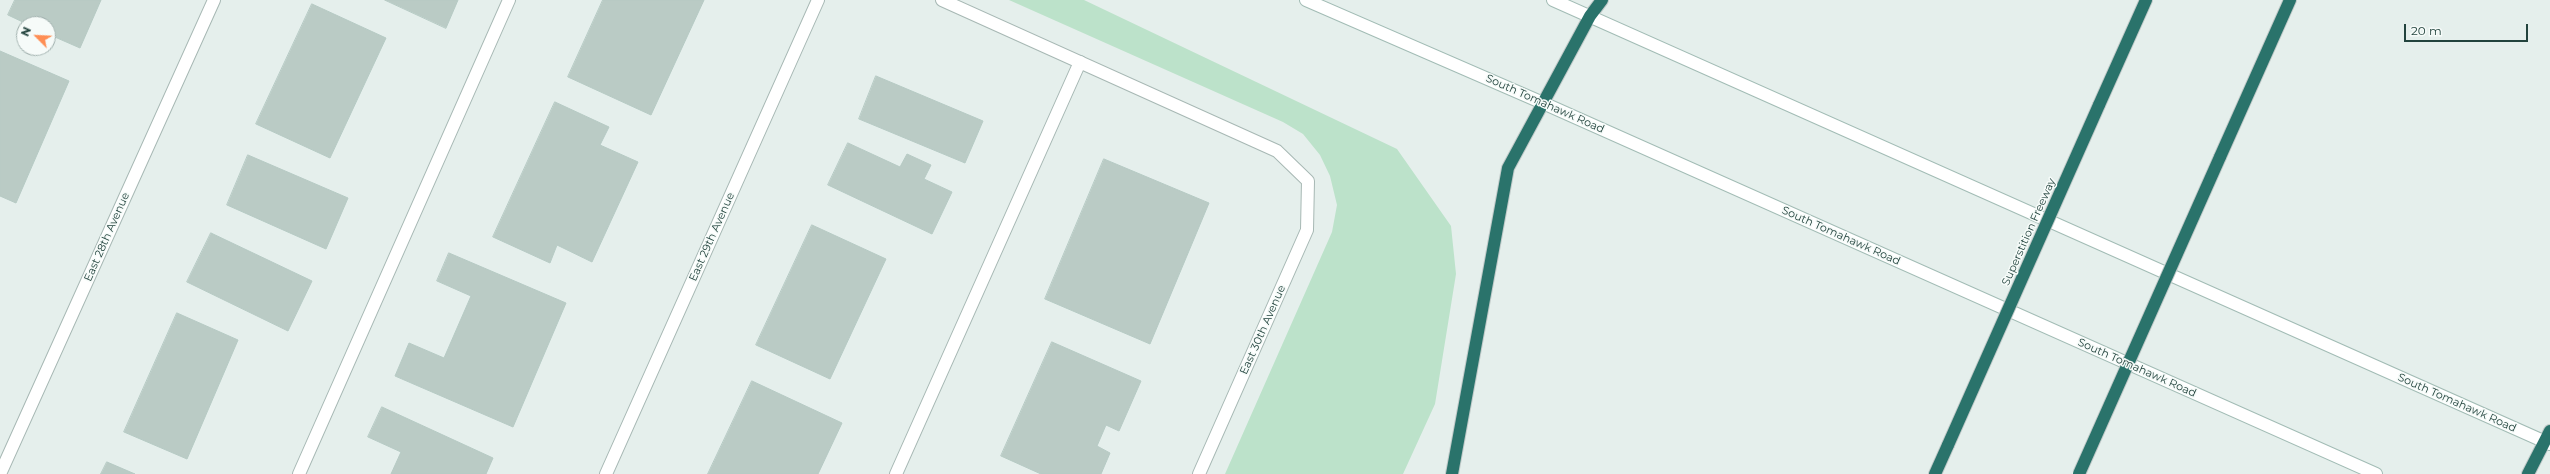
<!DOCTYPE html>
<style>
body{margin:0}
#map{position:relative;width:2550px;height:474px;overflow:hidden;background:#e5efec;font-family:Montserrat,sans-serif}
canvas{display:block}
.north{position:absolute;left:16px;top:16px;width:40px;height:40px;box-sizing:border-box;background:#f6fbf9;border:1px solid #a1b1ae;border-radius:50%;rotate:294deg;font-size:11px;font-weight:700;line-height:16px;text-align:center;color:#22433d}
.north::after{content:'';display:block;margin:auto;width:14px;height:18px;background:#fe8e54;clip-path:polygon(50% 0,100% 100%,50% 72%,0 100%)}
.scale{position:absolute;left:2404px;top:24px;width:124px;height:18px;box-sizing:border-box;border:2px solid #22433d;border-top:0;padding-left:5px;font-size:12px;line-height:14px;white-space:nowrap;color:#22433d;-webkit-text-stroke:3px #f6fbf9;paint-order:stroke}
</style>
<div id="map">
<canvas width="2550" height="474"></canvas>
<div class="north">N</div>
<div class="scale">20 m</div>
</div>
<script>
const c = document.querySelector('canvas').getContext('2d');
c.lineJoin = 'round';
function fill(path, color) { c.fillStyle = color; c.fill(path, 'evenodd'); }
function strokePath(path, color, width, dash) { c.strokeStyle = color; c.lineWidth = width; c.lineCap = dash ? 'butt' : 'round'; c.setLineDash(dash || []); c.stroke(path); }
function label(font, color, halo, rows, align = 'center') {
  c.font = font + ' Montserrat,sans-serif'; c.lineWidth = 3; c.setLineDash([]); c.textBaseline = 'middle'; c.strokeStyle = halo; c.fillStyle = color; for (const [text, x, y, turn = 0] of rows) {
    c.save(); c.translate(x, y); c.rotate((+turn || 0) * Math.PI / 180); c.textAlign = isNaN(turn) ? turn : align; if (halo) c.strokeText(text, 0, 0); c.fillText(text, 0, 0); c.restore();
  }
}
const green = new Path2D(`
 M 1009,0 L 1084,0 L 1397,149 L 1451,226 L 1456,274 L 1435,404 L 1403,474 L 1225,474 L 1332,232 L 1337,205 L 1330,176 L 1320,155 L 1303,134 L 1283,122 Z`);
const building = new Path2D(`
 M 15,0 L 101,0 L 80,48 L 48,34 L 48,24 L 27,24 L 8,15 Z
 M 385,0 L 458,0 L 446,28 Z
 M 603,0 L 704,0 L 651,115 L 568,77 Z
 M 312,4 L 386,38 L 330,158 L 256,124 Z
 M 0,51 L 69,81 L 16,203 L 0,196 Z
 M 876,76 L 983,121 L 965,163 L 859,119 Z
 M 555,102 L 609,127 L 600,145 L 638,162 L 592,262 L 557,245 L 550,263 L 493,237 Z
 M 848,143 L 900,167 L 907,154 L 931,165 L 924,179 L 952,192 L 932,234 L 828,185 Z
 M 248,155 L 348,198 L 326,249 L 227,205 Z
 M 1104,159 L 1209,203 L 1150,344 L 1045,299 Z
 M 812,225 L 886,259 L 830,379 L 756,345 Z
 M 211,233 L 312,281 L 288,331 L 187,282 Z
 M 449,253 L 566,303 L 513,427 L 395,376 L 409,343 L 444,358 L 471,296 L 437,281 Z
 M 177,313 L 238,340 L 187,459 L 124,432 Z
 M 1052,342 L 1141,381 L 1119,431 L 1106,425 L 1097,446 L 1110,453 L 1101,474 L 1041,474 L 1001,456 Z
 M 752,381 L 842,423 L 818,474 L 708,474 Z
 M 382,407 L 493,458 L 486,474 L 391,474 L 401,452 L 368,437 Z
 M 107,462 L 135,474 L 101,474 Z`);
const service = new Path2D(`
 M 299,474 L 509,0
 M 896,474 L 1080,62`);
const minor = new Path2D(`
 M 942,0 L 1277,151 L 1308,181 L 1307,230 L 1199,474
 M 0,474 L 214,0
 M 606,474 L 818,0`);
const secondary = new Path2D(`
 M 1306,0 L 1543,103 L 2376,474
 M 1553,0 L 2550,444`);
const motorway = new Path2D(`
 M 2099,105 L 2146,0
 M 2220,157 L 2290,0
 M 1452,474 L 1508,168 L 1590,16 L 1602,0
 M 1935,474 L 1948,445
 M 2528,474 L 2550,431`);
const motorwayBridge = new Path2D(`
 M 1948,445 L 2099,105
 M 2079,474 L 2220,157`);
const streetNames = [
 ["South Tomahawk Road",1545,104,24],
 ["Superstition Freeway",2029,232,-66],
 ["South Tomahawk Road",1841,236,24],
 ["East 28th Avenue",107,237,-66],
 ["East 29th Avenue",712,237,-66],
 ["East 30th Avenue",1263,330,-66],
 ["South Tomahawk Road",2137,368,24],
 ["South Tomahawk Road",2457,403,24]
];
fill(green, '#bce2ca');
fill(building, '#bacbc5');
strokePath(building, '#b6cac4', 1);
strokePath(service, '#a7b8b4', 14);
strokePath(minor, '#a7b8b4', 14);
strokePath(secondary, '#a2bcb5', 14);
strokePath(motorway, '#c1cac9', 14);
strokePath(service, '#fff', 12);
strokePath(minor, '#fff', 12);
strokePath(secondary, '#fff', 12);
strokePath(motorway, '#2a736b', 12);
strokePath(motorwayBridge, '#c1cac9', 14, []);
strokePath(motorwayBridge, '#2a736b', 12);
label('11px', '#22433d', '#f6fbf9', streetNames);
</script>
